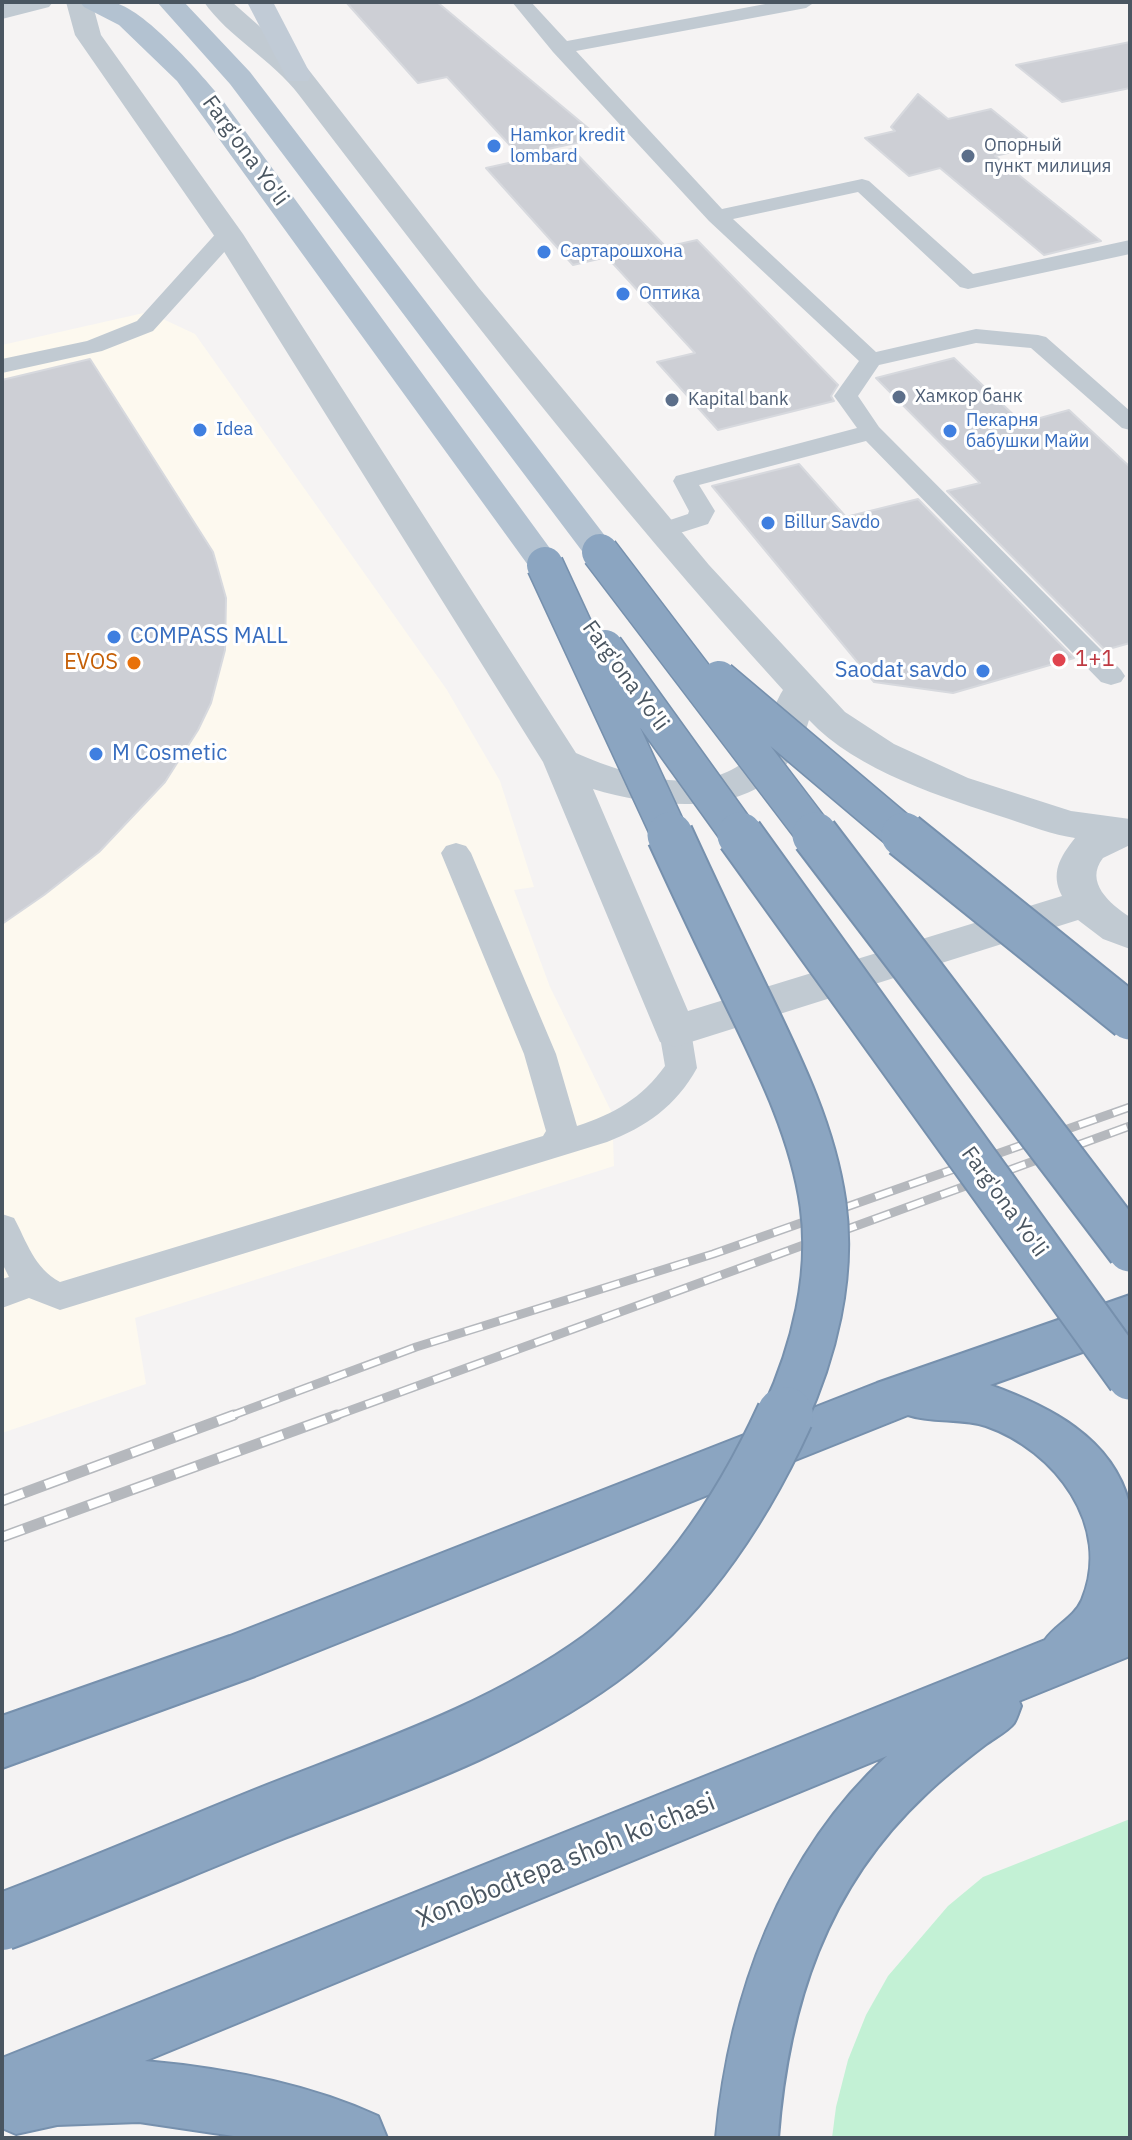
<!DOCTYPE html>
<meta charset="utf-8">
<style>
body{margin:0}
#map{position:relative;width:1132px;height:2140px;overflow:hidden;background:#f5f3f3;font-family:"IBM Plex Sans",sans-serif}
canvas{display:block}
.frame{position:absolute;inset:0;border:4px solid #4a5661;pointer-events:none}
</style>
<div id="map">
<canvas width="1132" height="2140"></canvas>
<div class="frame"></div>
</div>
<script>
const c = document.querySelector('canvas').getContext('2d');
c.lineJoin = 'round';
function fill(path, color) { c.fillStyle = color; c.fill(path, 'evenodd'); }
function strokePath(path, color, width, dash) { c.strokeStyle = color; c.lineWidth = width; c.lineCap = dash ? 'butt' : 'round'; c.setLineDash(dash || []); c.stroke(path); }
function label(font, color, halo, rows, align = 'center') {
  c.font = font + ' "IBM Plex Sans",sans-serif'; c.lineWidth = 6; c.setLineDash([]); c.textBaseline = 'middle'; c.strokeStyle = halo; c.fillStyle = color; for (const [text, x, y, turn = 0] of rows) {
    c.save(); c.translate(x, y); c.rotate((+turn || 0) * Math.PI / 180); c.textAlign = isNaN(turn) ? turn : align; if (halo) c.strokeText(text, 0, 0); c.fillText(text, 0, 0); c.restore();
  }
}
const commercial = new Path2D(`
 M 148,312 L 195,334 L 447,690 L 500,781 L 534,887 L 514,890 L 550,987 L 612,1113 L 614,1166 L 135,1318 L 146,1384 L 2,1433 L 2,345 Z`);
const green = new Path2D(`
 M 1130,1819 L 1130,2138 L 832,2138 L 836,2107 L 848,2060 L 866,2015 L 888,1976 L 948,1906 L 983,1877 Z`);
const building = new Path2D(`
 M 346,2 L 437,2 L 600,138 L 519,155 L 447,77 L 418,83 Z
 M 1130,42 L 1130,88 L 1062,102 L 1016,65 Z
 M 918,94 L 948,119 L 991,109 L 1037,146 L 995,156 L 1101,241 L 1044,255 L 940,168 L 909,176 L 865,138 L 895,131 L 891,127 Z
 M 572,149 L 666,247 L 697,240 L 838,385 L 831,396 L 834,401 L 718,430 L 657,362 L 695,353 L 607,257 L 573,265 L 486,168 Z
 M 954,358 L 1022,423 L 1069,410 L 1130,467 L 1130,643 L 1105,650 L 947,491 L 980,483 L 876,378 Z
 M 90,359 L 213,552 L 226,598 L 225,650 L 211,703 L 198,730 L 165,782 L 99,852 L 44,895 L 2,924 L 2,380 Z
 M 799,464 L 846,517 L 918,499 L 1074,658 L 953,693 L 874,682 L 712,486 Z`);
const lane = new Path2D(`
 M 512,2 L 531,2 L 567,41 L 776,2 L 815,2 L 806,8 L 576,51 L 722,209 L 862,179 L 869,181 L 973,274 L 1130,240 L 1130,254 L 968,289 L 960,287 L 858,192 L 733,219 L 876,352 L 976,329 L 1038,335 L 1046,337 L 1130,411 L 1130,430 L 1122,428 L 1031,348 L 976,343 L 879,365 L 858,396 L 879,427 L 1121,670 L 1125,676 L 1121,682 L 1111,685 L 1101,682 L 866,441 L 699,485 L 715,511 L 708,524 L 661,539 L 652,536 L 648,531 L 652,526 L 688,514 L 689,511 L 673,481 L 676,476 L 857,428 L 834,396 L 859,361 L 709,221 L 553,52 Z
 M 228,228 L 236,229 L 239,234 L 236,239 L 153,331 L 102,351 L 2,373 L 2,359 L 87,341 L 137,321 L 220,229 Z
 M 456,843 L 466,846 L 471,853 L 556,1054 L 577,1126 C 614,1114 642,1098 665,1066 L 659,1031 L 664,1023 L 675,1019 L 686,1023 L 691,1031 L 697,1068 C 676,1106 646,1127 607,1142 L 60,1310 L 29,1298 L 2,1308 L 2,1279 L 9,1277 L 2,1263 L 2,1214 L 14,1218 C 27,1242 34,1268 60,1282 L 543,1136 L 546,1131 L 524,1054 L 441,853 L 446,846 Z`);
const street = new Path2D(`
 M 53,2 L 49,7 L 2,19 L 2,3 Z
 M 66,2 L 92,2 L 101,35 L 243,234 L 576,753 C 627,775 703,801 751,756 C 771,738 769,711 783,690 C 611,500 454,298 299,95 C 273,60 228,37 204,2 L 232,2 L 308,69 L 479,288 L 709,565 L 845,712 L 894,744 L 968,778 L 1071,811 L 1130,819 L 1130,845 L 1103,858 C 1084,882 1110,904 1130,917 L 1130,949 L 1103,939 L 1078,920 L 675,1047 L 660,1042 L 543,762 L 213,234 L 75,35 ZM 809,720 C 856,771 945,798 1009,819 C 1030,826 1053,835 1075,838 C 1060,857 1050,873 1062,896 L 688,1011 L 593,789 C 673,813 781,820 809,720 Z`);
const secondary = new Path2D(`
 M 247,2 L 273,2 L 311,75 L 308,81 L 288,81 Z`);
const primary = new Path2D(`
 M 80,2 C 90,2 102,0 112,2 C 144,8 200,73 221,98 L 557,558 L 563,565 L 557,572 L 545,576 L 533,572 L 177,81 L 119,25 L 84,7 Z
 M 157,2 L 184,2 L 250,72 L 612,545 L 618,552 L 612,559 L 600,563 L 588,559 L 230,84 Z`);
const highway = new Path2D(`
 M 1130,1295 L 1130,1335 L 990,1385 C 1048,1406 1112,1437 1129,1503 C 1132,1515 1130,1532 1130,1545 C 1130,1582 1130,1619 1130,1656 L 1019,1701 L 1021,1706 C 1019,1711 1017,1718 1014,1723 C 1008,1731 994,1738 985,1745 C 964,1761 944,1777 925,1795 C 826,1888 788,2006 778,2138 L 716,2138 C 729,1996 780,1854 887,1756 L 145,2061 C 223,2068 306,2083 378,2116 L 387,2138 L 247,2138 L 139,2122 L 57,2125 L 16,2134 L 2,2128 L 2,2058 L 1045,1640 C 1055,1625 1074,1618 1082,1600 C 1113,1526 1055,1450 986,1426 C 961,1418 933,1423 908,1415 L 255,1676 L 2,1768 L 2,1716 L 230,1636 L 877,1383 Z`);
const railFar1 = new Path2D(`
 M 228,1417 L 416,1347 L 713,1254 L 1130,1107
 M 332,1417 L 1130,1126`);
const rail = new Path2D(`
 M 2,1501 L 234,1415
 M 2,1537 L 337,1415`);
const highwayBridgeFar2 = new Path2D(`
 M 600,552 L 817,837
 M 545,565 L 671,837
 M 605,648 L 741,837
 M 719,679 L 906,837`);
const highwayBridgeFar1 = new Path2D(`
 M 670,835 C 693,885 716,934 740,983 C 774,1054 812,1126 823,1204 C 833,1276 814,1352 784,1417
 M 740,835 L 1130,1377
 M 815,835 L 1130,1249
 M 904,835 L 1130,1017`);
const highwayBridge = new Path2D(`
 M 2,1922 C 93,1888 182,1849 272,1813 C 384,1769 502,1730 600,1659 C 684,1598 743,1507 785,1415`);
const markers = [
 [494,146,8,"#3f7fe0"],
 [968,156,8,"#5c6f8a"],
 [544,252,8,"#3f7fe0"],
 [623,294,8,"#3f7fe0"],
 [899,397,8,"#5c6f8a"],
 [672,400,8,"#5c6f8a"],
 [200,430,8,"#3f7fe0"],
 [950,431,8,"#3f7fe0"],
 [768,523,8,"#3f7fe0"],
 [114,637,8,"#3f7fe0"],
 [1059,660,8,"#e0444e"],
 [134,663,8,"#e8710a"],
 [983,671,8,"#3f7fe0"],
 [96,754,8,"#3f7fe0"]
];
const farShopnames = [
 ["Hamkor kredit",510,136],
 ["lombard",510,157],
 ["Сартарошхона",560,252],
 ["Оптика",639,294],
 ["Пекарня",966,421],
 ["бабушки Майи",966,442],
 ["Idea",216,430],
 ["Billur Savdo",784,523]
];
const farServicenames = [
 ["Опорный",984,146],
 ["пункт милиция",984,167],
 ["Хамкор банк",915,397],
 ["Kapital bank",688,400]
];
const streetNames = [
 ["Farg'ona Yo'li",245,151,54],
 ["Farg'ona Yo'li",625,676,54],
 ["Farg'ona Yo'li",1004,1202,54]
];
const shopNames = [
 ["COMPASS MALL",130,637],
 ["Saodat savdo",967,671,"right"],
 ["M Cosmetic",112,754]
];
const healthNames = [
 ["1+1",1075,660]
];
const foodNames = [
 ["EVOS",118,663]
];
const nearStreetnames = [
 ["Xonobodtepa shoh ko'chasi",566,1861,-22]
];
fill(commercial, '#fdf9ef');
fill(green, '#c3f1d5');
fill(building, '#cdcfd5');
strokePath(building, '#d7d9de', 2);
strokePath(highway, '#7690ad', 4);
fill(lane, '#c1cad2');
fill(street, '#c1cad2');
fill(secondary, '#c1cbd6');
fill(primary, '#b3c2d1');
fill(highway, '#8ba5c1');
strokePath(railFar1, '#b5b8bd', 9);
strokePath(rail, '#b5b8bd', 11);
strokePath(railFar1, '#fff', 6, [18]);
strokePath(rail, '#fff', 8, [23]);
strokePath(highwayBridgeFar2, '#7690ad', 39, []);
strokePath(highwayBridgeFar1, '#7690ad', 49, []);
strokePath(highwayBridge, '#7690ad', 60, []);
strokePath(highwayBridgeFar2, '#8ba5c1', 36);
strokePath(highwayBridgeFar1, '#8ba5c1', 45);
strokePath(highwayBridge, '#8ba5c1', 56);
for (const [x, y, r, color] of markers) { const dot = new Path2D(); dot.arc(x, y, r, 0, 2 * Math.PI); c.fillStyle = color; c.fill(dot); strokePath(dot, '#fff', 3); }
label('18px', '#366cbe', '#fff', farShopnames, 'left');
label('18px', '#4e5e75', '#fff', farServicenames, 'left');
label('22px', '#4a5661', '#fff', streetNames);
label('22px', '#366cbe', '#fff', shopNames, 'left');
label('22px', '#be3a42', '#fff', healthNames, 'left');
label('22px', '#c56008', '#fff', foodNames, 'right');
label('26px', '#4a5661', '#fff', nearStreetnames);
</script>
